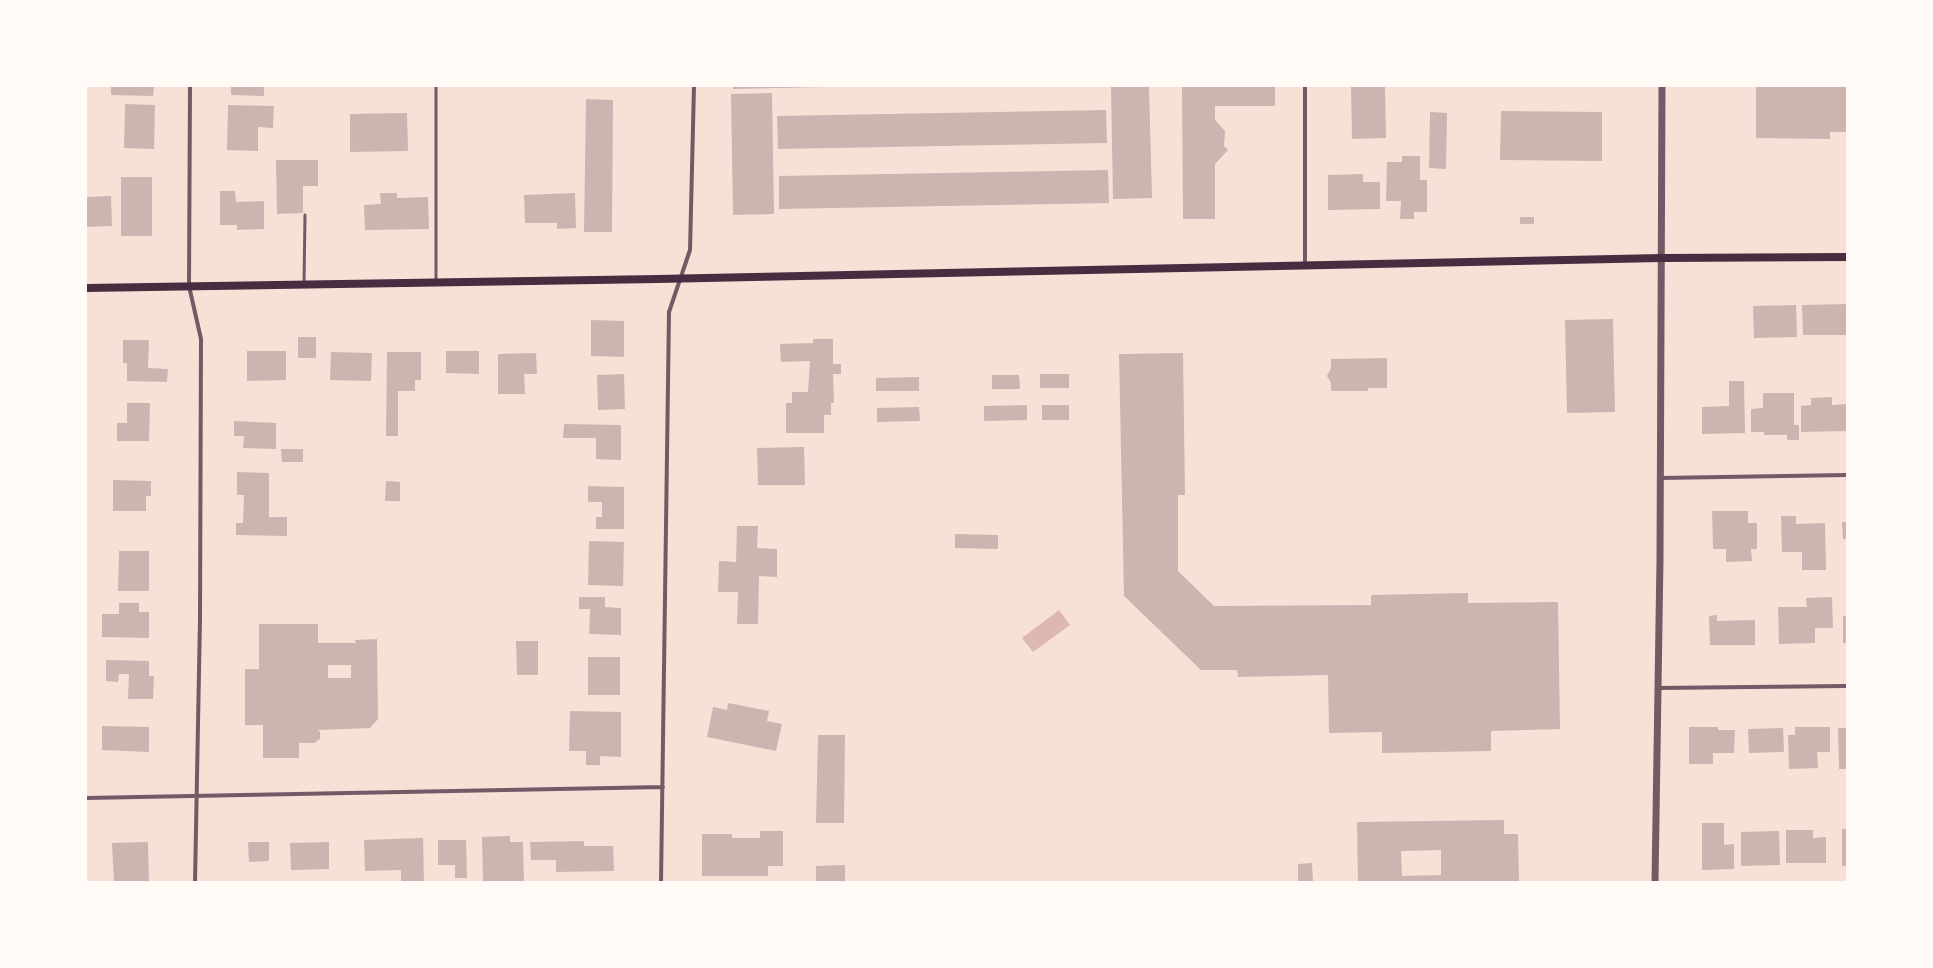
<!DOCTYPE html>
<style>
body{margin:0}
#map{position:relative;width:1933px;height:968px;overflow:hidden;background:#f7e1d7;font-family:"Alegreya Sans",sans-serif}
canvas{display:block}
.frame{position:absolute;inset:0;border:87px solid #fffaf5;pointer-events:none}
</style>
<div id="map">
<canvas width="1933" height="968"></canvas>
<div class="frame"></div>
</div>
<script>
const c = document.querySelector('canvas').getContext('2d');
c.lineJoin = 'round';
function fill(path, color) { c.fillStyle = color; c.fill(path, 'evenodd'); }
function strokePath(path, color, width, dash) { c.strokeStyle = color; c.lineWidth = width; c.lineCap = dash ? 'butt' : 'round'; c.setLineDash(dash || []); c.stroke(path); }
const water = new Path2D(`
 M 1059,610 L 1070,625 L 1033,652 L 1022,638 Z`);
const building = new Path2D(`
 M 111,86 L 154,86 L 153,96 L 111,95 Z
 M 231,86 L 264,86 L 264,96 L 231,95 Z
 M 733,86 L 825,86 L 825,87 L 733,89 Z
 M 1111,86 L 1149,86 L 1152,198 L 1113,199 Z
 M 1182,86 L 1275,86 L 1275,106 L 1215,106 L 1215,120 L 1225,131 L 1224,146 L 1228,150 L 1215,164 L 1215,219 L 1183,219 Z
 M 1351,86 L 1385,86 L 1386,138 L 1352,139 Z
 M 1756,86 L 1847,86 L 1847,132 L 1830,132 L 1830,139 L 1756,138 Z
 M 772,93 L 774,214 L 733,215 L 731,94 Z
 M 586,99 L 613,100 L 612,232 L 584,232 Z
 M 125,104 L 155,105 L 154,149 L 124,148 Z
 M 228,105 L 274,106 L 273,128 L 258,127 L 258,151 L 227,150 Z
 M 1106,110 L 1107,143 L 778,149 L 777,116 Z
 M 1501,111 L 1602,112 L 1602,161 L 1500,160 Z
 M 1430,112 L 1447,113 L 1446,169 L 1429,168 Z
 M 407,113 L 408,151 L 350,152 L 350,114 Z
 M 1402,156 L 1420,156 L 1420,180 L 1427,180 L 1427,212 L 1414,212 L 1414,219 L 1400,219 L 1401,201 L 1386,201 L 1387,162 L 1402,162 Z
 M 276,160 L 318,160 L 318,186 L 303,186 L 303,213 L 277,214 Z
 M 1108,170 L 1109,203 L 779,209 L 779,176 Z
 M 1363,174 L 1363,182 L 1380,182 L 1380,209 L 1328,210 L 1328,175 Z
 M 121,177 L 152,177 L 152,236 L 121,236 Z
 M 220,191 L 235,191 L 236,202 L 264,201 L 264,229 L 237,230 L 237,225 L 220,225 Z
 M 380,193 L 397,193 L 397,198 L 428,197 L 429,229 L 365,230 L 364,205 L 381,204 Z
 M 575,193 L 576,228 L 557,229 L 557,223 L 525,223 L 524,195 Z
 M 111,196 L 112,226 L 86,227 L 86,197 Z
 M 1520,217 L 1534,217 L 1534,224 L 1520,224 Z
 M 1847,304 L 1847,335 L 1803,335 L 1802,305 Z
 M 1796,305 L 1797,337 L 1754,338 L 1753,306 Z
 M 1613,319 L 1615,412 L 1567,413 L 1565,320 Z
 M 591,320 L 624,321 L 624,357 L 591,356 Z
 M 298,337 L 316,337 L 316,358 L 298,358 Z
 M 813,339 L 833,339 L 833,364 L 841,364 L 841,374 L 833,374 L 834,403 L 831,403 L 831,415 L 824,415 L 824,433 L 786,433 L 786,403 L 792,403 L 792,392 L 808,392 L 810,361 L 781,362 L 780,344 L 813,343 Z
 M 123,340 L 149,340 L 148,368 L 168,369 L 167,382 L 127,381 L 127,363 L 123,363 Z
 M 247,351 L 286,351 L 286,380 L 247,381 Z
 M 446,351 L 479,351 L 479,374 L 446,373 Z
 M 331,352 L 372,353 L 371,381 L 330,380 Z
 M 387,352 L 421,352 L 421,380 L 415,380 L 415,391 L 398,391 L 398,436 L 386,436 Z
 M 536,353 L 537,374 L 524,374 L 525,394 L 498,394 L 498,354 Z
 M 1183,353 L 1185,495 L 1178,495 L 1178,571 L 1214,606 L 1371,605 L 1371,595 L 1468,593 L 1468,603 L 1558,602 L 1560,729 L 1491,731 L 1491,751 L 1382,753 L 1382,732 L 1329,733 L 1328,675 L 1238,677 L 1237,670 L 1201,670 L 1124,596 L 1119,354 Z
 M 1387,358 L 1387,388 L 1368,388 L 1368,391 L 1331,391 L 1331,383 L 1327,376 L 1331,368 L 1331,359 Z
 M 624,374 L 625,409 L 598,410 L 597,375 Z
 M 1040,374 L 1069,374 L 1069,388 L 1040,388 Z
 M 992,375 L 1019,375 L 1020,389 L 992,389 Z
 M 919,377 L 919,391 L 876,391 L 876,378 Z
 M 1729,381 L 1744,381 L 1745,433 L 1702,434 L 1702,407 L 1729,406 Z
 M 1763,393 L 1794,393 L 1794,425 L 1799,425 L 1799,440 L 1787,440 L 1787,435 L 1764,435 L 1764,432 L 1751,432 L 1751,409 L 1763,408 Z
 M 1832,397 L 1832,405 L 1847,404 L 1847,431 L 1801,432 L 1801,406 L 1811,405 L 1811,398 Z
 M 127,403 L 150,403 L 149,441 L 117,441 L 117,423 L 127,423 Z
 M 1027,405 L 1027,420 L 984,421 L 984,406 Z
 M 1042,405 L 1069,405 L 1069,420 L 1042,420 Z
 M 919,407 L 920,421 L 877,422 L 877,408 Z
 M 234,421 L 276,423 L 276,449 L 243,448 L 244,436 L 234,436 Z
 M 564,424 L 621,425 L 621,460 L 596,459 L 596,438 L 563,438 Z
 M 804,447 L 805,485 L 758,485 L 757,448 Z
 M 281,449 L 303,449 L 303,462 L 282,462 Z
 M 237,472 L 269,473 L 269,517 L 287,517 L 287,536 L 236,535 L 236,523 L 243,523 L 244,495 L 237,495 Z
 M 113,480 L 151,481 L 151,496 L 146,496 L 146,511 L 113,511 Z
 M 386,481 L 400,482 L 400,501 L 385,501 Z
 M 588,486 L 624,487 L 624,529 L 596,529 L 596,517 L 602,517 L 602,502 L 588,502 Z
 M 1712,511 L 1748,511 L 1748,523 L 1757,523 L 1757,549 L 1751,549 L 1752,561 L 1726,562 L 1726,549 L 1713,549 Z
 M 1781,516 L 1796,516 L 1796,524 L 1825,523 L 1826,570 L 1802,570 L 1802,552 L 1782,552 Z
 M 1842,522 L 1847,522 L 1847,539 L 1843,539 Z
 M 737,526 L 758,526 L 757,548 L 777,549 L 777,577 L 759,576 L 758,624 L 737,624 L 738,592 L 718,592 L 719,561 L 736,562 Z
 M 955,534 L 998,535 L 998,549 L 955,548 Z
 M 589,541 L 624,542 L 623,586 L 588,585 Z
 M 119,551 L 149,551 L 149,591 L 118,591 Z
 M 579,597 L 605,597 L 605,607 L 621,608 L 621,635 L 589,634 L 590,609 L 579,609 Z
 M 1832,597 L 1833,628 L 1815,628 L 1815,643 L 1779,644 L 1778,607 L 1807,607 L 1806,598 Z
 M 119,603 L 139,603 L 139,612 L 149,612 L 149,638 L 102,637 L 102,614 L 119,614 Z
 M 1717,615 L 1717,621 L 1755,620 L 1755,645 L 1710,645 L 1709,616 Z
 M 1843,616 L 1847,616 L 1847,643 L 1843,643 Z
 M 259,624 L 318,624 L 318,643 L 356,643 L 355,640 L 377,639 L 378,719 L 370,728 L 318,730 L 320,732 L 320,739 L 314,743 L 299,743 L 299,758 L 263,758 L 263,725 L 245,725 L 245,669 L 259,669 ZM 328,665 L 351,665 L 351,678 L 328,678 Z
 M 516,641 L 538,641 L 538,675 L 517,675 Z
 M 588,657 L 620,657 L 620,695 L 588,695 Z
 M 106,660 L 149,661 L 149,676 L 154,676 L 153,699 L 128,699 L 129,674 L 119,674 L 118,682 L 106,681 Z
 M 728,703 L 769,711 L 767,721 L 782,724 L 776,751 L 707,737 L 713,707 L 727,710 Z
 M 570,711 L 621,712 L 621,757 L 600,756 L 600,765 L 586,765 L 586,751 L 569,751 Z
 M 102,726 L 149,727 L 149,752 L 102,750 Z
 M 1689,727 L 1718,727 L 1718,730 L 1735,730 L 1734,753 L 1713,753 L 1713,764 L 1689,764 Z
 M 1795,727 L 1830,727 L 1830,752 L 1817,752 L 1818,768 L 1789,769 L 1788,735 L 1795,735 Z
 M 1783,728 L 1784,752 L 1749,753 L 1748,729 Z
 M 1838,728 L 1847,728 L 1847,769 L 1839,769 Z
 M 818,735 L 845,735 L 844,823 L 816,823 Z
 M 1504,820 L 1504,834 L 1518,834 L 1519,882 L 1358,882 L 1357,822 ZM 1441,850 L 1441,875 L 1402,876 L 1401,851 Z
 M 1702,823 L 1724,823 L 1724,845 L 1734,844 L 1734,869 L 1702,870 Z
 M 1842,829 L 1847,829 L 1847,866 L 1842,866 Z
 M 1786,830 L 1813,830 L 1813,838 L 1826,837 L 1826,863 L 1786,863 Z
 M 760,831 L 783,831 L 783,866 L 768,866 L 768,876 L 702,876 L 702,834 L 732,834 L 732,838 L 760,838 Z
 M 1779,831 L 1780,865 L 1741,866 L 1741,832 Z
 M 510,836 L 510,842 L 523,842 L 524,882 L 483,882 L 482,837 Z
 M 423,838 L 424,882 L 401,882 L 401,870 L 365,871 L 364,840 Z
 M 438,840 L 466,840 L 467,878 L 455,878 L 455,865 L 438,865 Z
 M 584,841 L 584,846 L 613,846 L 614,871 L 556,872 L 556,860 L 531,860 L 530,842 Z
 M 148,842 L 149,882 L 114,882 L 112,843 Z
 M 248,842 L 269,842 L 269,861 L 249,862 Z
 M 329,842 L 329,869 L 291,870 L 290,843 Z
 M 1312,863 L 1313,882 L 1298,882 L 1298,864 Z
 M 845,865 L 845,882 L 816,882 L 816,866 Z`);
const service = new Path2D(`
 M 436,86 L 436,282
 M 304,284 L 305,215`);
const minor = new Path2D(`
 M 190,86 L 189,286 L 201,339 L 200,619 L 195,882
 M 1305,265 L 1305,86
 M 1660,478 L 1847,475
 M 1657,688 L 1847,686
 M 86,798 L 663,787
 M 661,882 L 669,312 L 690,250 L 694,86`);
const tertiary = new Path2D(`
 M 1655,882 L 1660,559 L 1662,86`);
const secondary = new Path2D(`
 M 86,288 L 658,279 L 1661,258 L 1847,257`);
fill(water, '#dcb8b0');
fill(building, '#ccb4b1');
strokePath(service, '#755966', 3);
strokePath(minor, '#755966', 4);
strokePath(tertiary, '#755966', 7);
strokePath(secondary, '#4a2c40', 8);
</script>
